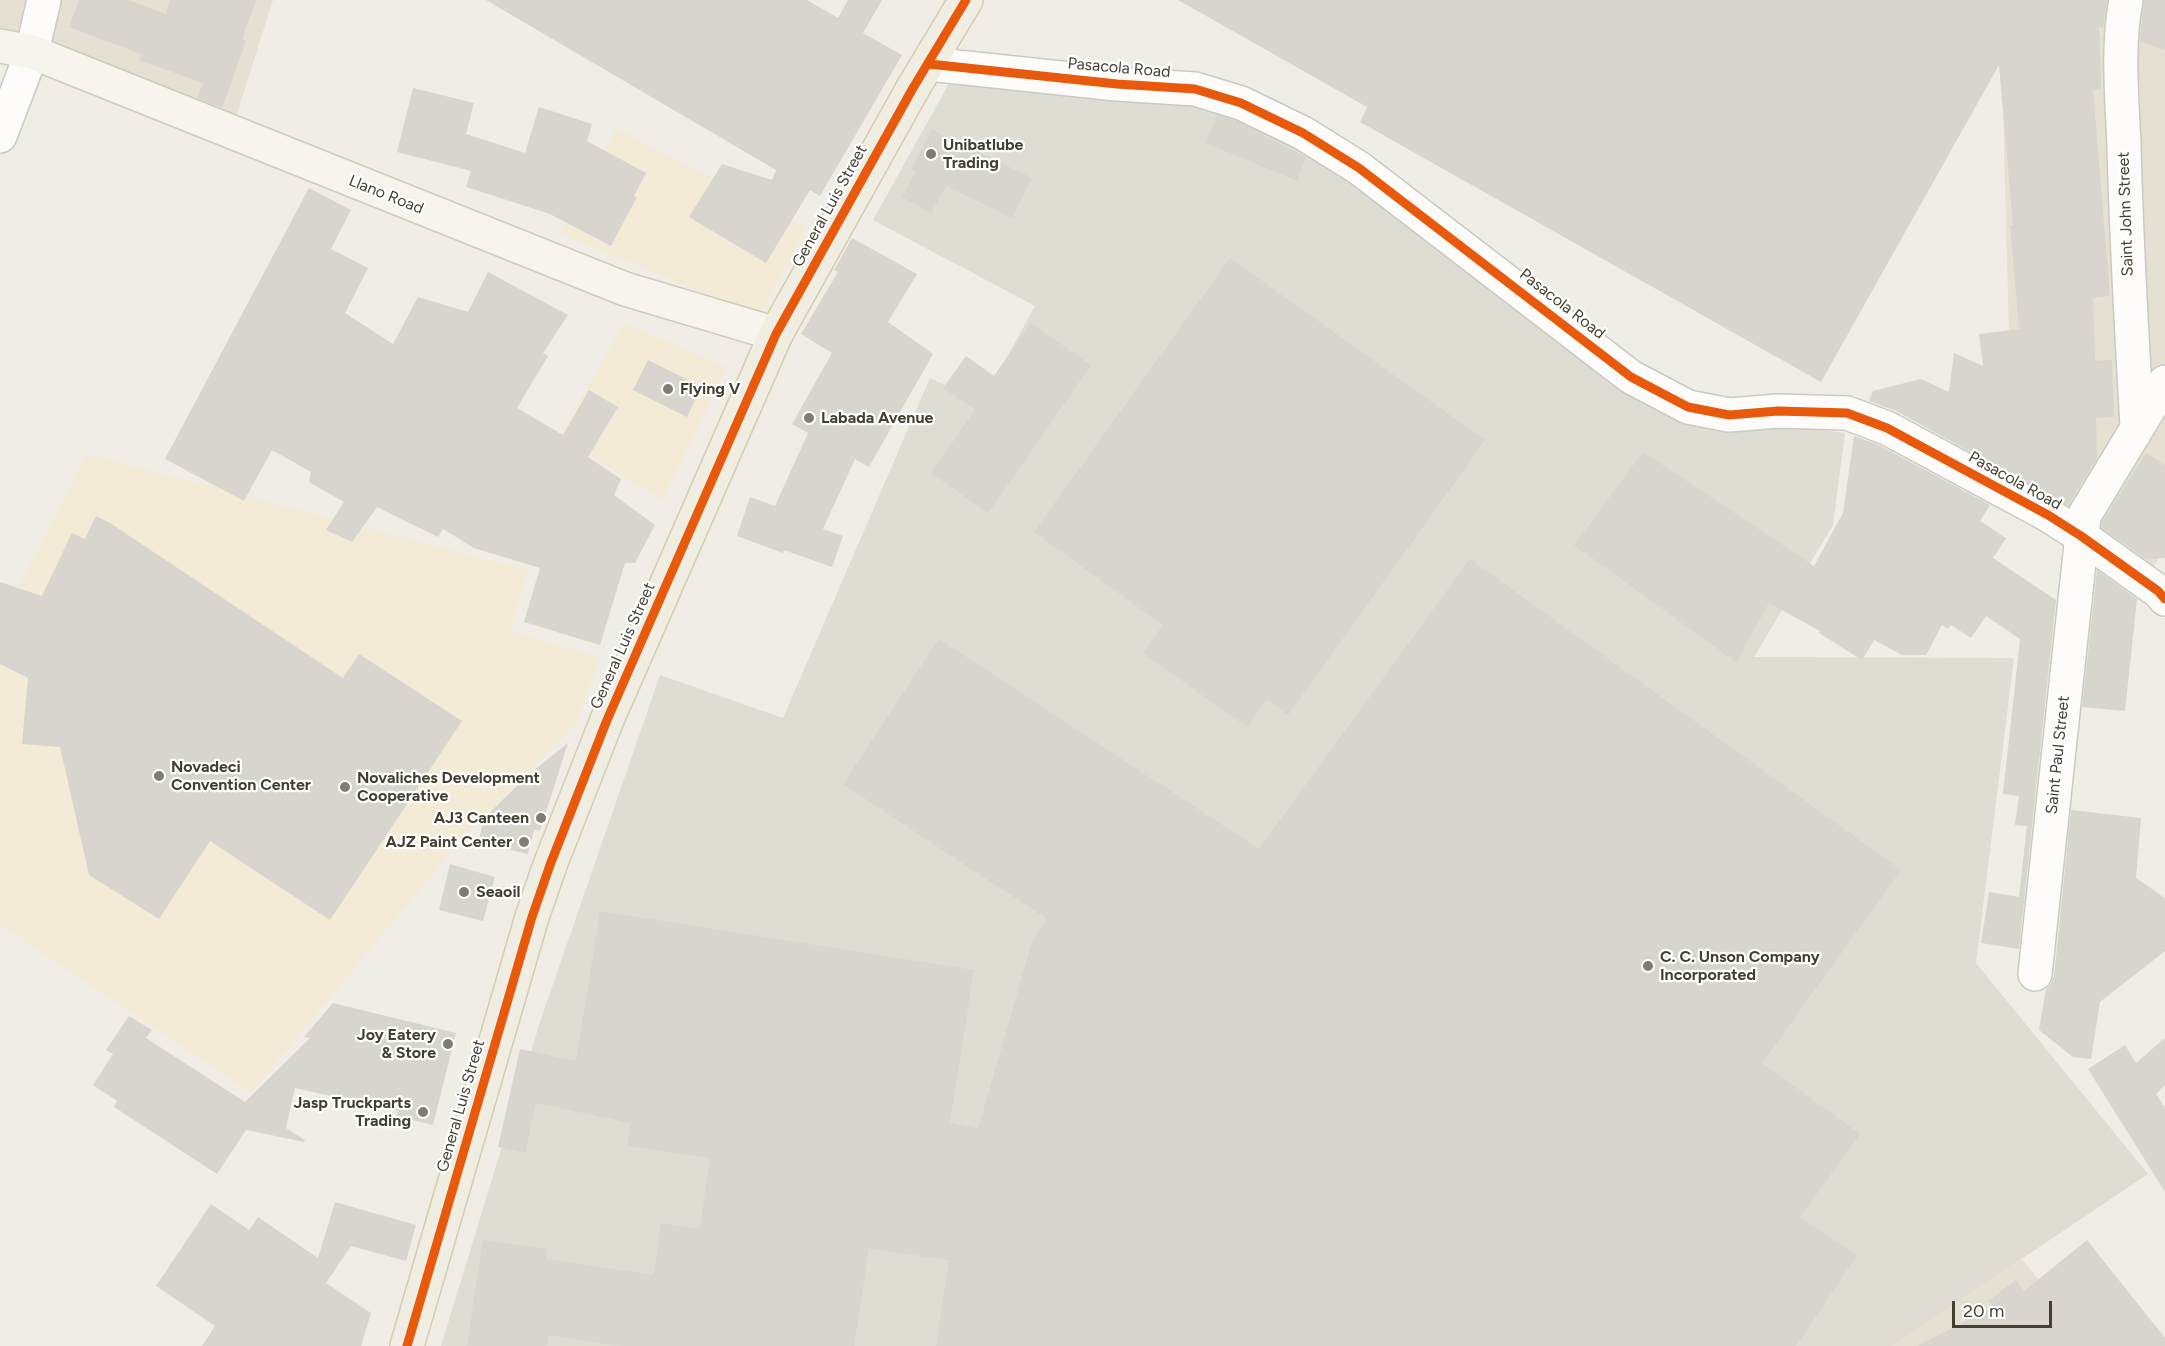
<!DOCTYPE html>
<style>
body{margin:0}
#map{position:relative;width:2165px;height:1346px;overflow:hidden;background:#efede5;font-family:Figtree,sans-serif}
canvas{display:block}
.scale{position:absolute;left:1952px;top:1301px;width:100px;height:27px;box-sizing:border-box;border:3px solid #443f32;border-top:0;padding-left:8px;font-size:18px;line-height:21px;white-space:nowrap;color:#443f32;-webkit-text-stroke:4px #fff;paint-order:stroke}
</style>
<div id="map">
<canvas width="2165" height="1346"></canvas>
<div class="scale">20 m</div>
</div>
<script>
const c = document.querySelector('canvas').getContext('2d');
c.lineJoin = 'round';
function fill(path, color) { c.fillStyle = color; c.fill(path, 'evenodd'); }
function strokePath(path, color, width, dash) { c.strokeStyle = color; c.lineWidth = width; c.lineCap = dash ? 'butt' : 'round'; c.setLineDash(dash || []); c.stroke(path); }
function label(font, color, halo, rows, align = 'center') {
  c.font = font + ' Figtree,sans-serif'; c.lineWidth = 4.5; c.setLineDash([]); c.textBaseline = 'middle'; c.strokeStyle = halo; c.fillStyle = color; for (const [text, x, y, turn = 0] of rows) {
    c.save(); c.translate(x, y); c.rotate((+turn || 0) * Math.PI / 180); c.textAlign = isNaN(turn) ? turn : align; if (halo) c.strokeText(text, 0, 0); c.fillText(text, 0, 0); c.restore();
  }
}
const residential = new Path2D(`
 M 0,0 L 273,0 L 235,120 L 0,39 Z
 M 2000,0 L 2165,0 L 2165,551 L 2151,569 L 2013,480 Z
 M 2022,1259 L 2092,1346 L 1892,1346 Z`);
const commercial = new Path2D(`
 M 616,128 L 807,228 L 759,316 L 559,233 Z
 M 624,323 L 727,367 L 663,500 L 559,438 Z
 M 87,454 L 528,570 L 510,630 L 600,658 L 575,726 L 459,842 L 251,1093 L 0,924 L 0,624 Z`);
const industrial = new Path2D(`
 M 952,78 L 1234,110 L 1324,153 L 1680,411 L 1845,433 L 1833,525 L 1754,657 L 2014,658 L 1976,963 L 2148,1174 L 1892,1346 L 441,1346 L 540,1022 L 660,675 L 783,718 L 930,378 L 982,403 L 1035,306 L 873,220 Z`);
const building = new Path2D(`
 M 79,0 L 128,0 L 166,14 L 170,0 L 256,0 L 242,39 L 246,41 L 222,108 L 197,98 L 203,83 L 139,60 L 141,54 L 69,27 Z
 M 486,0 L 807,0 L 838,18 L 848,0 L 882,0 L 863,33 L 902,55 L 820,196 L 810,190 L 766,263 L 689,217 L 722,164 L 772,180 L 776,170 Z
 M 1178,0 L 2107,0 L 2103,28 L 2099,27 L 2101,89 L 2093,90 L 2110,296 L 2093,298 L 2095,361 L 2112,360 L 2114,417 L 2096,418 L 2097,458 L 2068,506 L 1896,411 L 1869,401 L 1873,391 L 1921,379 L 1949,392 L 1954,353 L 1983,366 L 1979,334 L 2019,329 L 2010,225 L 2013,225 L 1999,65 L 1821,382 L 1360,122 L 1367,107 Z
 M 2144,0 L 2165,0 L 2165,50 L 2140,41 Z
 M 413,88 L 474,103 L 466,134 L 525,153 L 539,107 L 592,124 L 587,141 L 646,173 L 634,196 L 637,197 L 611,246 L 550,214 L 466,187 L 471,171 L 397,152 Z
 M 1217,115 L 1236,121 L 1306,157 L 1297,181 L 1206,143 Z
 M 931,129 L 1032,178 L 1012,218 L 946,186 L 931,213 L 902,197 L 916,172 L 912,170 Z
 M 309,188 L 351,210 L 331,249 L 368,268 L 345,313 L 393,344 L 418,297 L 468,312 L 488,272 L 568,315 L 543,353 L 548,356 L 517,408 L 563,435 L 589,390 L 618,407 L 588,457 L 621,479 L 614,495 L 655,525 L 635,563 L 625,563 L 600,645 L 524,622 L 540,568 L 474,548 L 443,529 L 438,537 L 377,507 L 352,542 L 326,530 L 344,502 L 309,482 L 311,472 L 272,450 L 244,501 L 165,459 Z
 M 852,238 L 917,274 L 888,322 L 933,354 L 869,467 L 855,459 L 823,529 L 843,536 L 832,567 L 784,550 L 783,553 L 737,536 L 750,497 L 775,506 L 808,433 L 792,424 L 832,353 L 801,334 L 838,272 L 834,270 Z
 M 1230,258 L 1485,440 L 1288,715 L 1267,699 L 1247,727 L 1143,653 L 1163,625 L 1034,532 Z
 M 1030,323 L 1091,365 L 988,513 L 931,473 L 975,410 L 943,388 L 966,356 L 994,376 Z
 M 648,360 L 702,387 L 687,417 L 633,390 Z
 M 1854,436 L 1879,445 L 1990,505 L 1980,521 L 2006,538 L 1993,558 L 2056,600 L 2019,949 L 1981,943 L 1989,892 L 2019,897 L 2027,826 L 2015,825 L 2019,796 L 2003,794 L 2020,639 L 1986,616 L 1971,638 L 1951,625 L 1948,629 L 1942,625 L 1926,655 L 1902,655 L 1874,640 L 1862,660 L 1819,633 L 1820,631 L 1769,603 L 1736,662 L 1574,545 L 1643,452 L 1814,566 L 1843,513 Z
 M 2146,453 L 2165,465 L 2165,558 L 2146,559 L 2102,528 L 2102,522 Z
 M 96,516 L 110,523 L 343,678 L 359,654 L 462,721 L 330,920 L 210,841 L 159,919 L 89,875 L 60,747 L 22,744 L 28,678 L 0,664 L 0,582 L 42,596 L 72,533 L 85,539 Z
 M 1470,559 L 1901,870 L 1762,1063 L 1860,1134 L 1800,1217 L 1857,1255 L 1796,1346 L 936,1346 L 949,1260 L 869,1249 L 854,1346 L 619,1346 L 549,1335 L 547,1346 L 467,1346 L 483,1240 L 548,1249 L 546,1259 L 654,1275 L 661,1223 L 700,1229 L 710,1158 L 627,1146 L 630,1123 L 536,1103 L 525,1153 L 498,1147 L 520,1049 L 576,1061 L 600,911 L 974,970 L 950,1122 L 978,1129 L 1032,942 L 1047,919 L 843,784 L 939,639 L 1259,849 Z
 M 2097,570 L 2137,599 L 2125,711 L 2082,707 Z
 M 568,743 L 540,831 L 534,830 L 528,854 L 478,843 L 484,818 L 528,775 Z
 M 2071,810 L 2141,818 L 2136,878 L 2165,898 L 2165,951 L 2100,1002 L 2091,1059 L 2073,1057 L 2039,1030 L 2046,989 L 2050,985 L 2054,976 Z
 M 450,864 L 495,877 L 483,921 L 439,910 Z
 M 333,1003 L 456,1033 L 433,1125 L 396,1116 L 398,1111 L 295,1088 L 286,1128 L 305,1140 L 304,1142 L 246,1130 L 217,1174 L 114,1107 L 117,1101 L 93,1085 L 113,1054 L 106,1050 L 129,1016 L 152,1030 L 146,1038 L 245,1102 L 310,1038 L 304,1037 Z
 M 2165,1038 L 2165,1085 L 2156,1094 L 2165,1108 L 2165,1192 L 2088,1069 L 2125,1045 L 2136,1063 Z
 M 335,1202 L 416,1225 L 406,1261 L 351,1246 L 326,1283 L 371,1313 L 361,1346 L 202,1346 L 215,1326 L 156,1286 L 211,1204 L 249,1230 L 258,1217 L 318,1258 Z
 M 2087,1240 L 2165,1338 L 2165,1346 L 1917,1346 L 1993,1307 L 1988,1301 L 2016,1280 L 2024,1291 Z`);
const minor = new Path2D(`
 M 2126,0 C 2117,47 2122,97 2124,145 C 2126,239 2132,333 2137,427
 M 0,136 L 32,52 L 44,0
 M 2035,974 L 2084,516 L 2165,382`);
const tertiary = new Path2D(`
 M 929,64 L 1117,84 L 1195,89 L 1241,103 L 1303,133 L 1359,168 L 1631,377 L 1688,407 L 1729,415 L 1778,411 L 1847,413 L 1887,428 L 2048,515 L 2081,536 L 2158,591 L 2165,599`);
const secondary = new Path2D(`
 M 0,46 L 32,52 L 625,289 L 776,334`);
const primary = new Path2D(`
 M 407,1346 L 532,917 L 550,865 L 607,720 L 776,334 L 913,88 L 966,0`);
const cycleway = new Path2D(`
 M 929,64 L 1117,84 L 1195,89 L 1241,103 L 1303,133 L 1359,168 L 1631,377 L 1688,407 L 1729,415 L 1778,411 L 1847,413 L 1887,428 L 2048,515 L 2081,536 L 2158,591 L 2165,599
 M 407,1346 L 532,917 L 550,865 L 607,720 L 776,334 L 913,88 L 966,0`);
const markers = [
 [931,154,6,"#807c71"],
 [668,389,6,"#807c71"],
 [809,418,6,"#807c71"],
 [159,776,6,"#807c71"],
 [345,787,6,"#807c71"],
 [541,818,6,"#807c71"],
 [524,842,6,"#807c71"],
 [464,892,6,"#807c71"],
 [1648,966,6,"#807c71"],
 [448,1044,6,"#807c71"],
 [423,1112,6,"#807c71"]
];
const streetNames = [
 ["Pasacola Road",1119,68,5],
 ["Llano Road",386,195,22],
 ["General Luis Street",830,206,-61],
 ["Saint John Street",2126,214,-92],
 ["Pasacola Road",1562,304,38],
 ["Pasacola Road",2015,481,29],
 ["General Luis Street",623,646,-66],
 ["Saint Paul Street",2058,755,-84],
 ["General Luis Street",461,1106,-74]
];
const poiNames = [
 ["Unibatlube",943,145],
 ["Trading",943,163],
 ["Flying V",680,389],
 ["Labada Avenue",821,418],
 ["Novadeci",171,767],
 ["Convention Center",171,785],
 ["Novaliches Development",357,778],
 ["Cooperative",357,796],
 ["AJ3 Canteen",529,818,"right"],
 ["AJZ Paint Center",512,842,"right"],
 ["Seaoil",476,892],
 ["C. C. Unson Company",1660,957],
 ["Incorporated",1660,975],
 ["Joy Eatery",436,1035,"right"],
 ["& Store",436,1053,"right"],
 ["Jasp Truckparts",411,1103,"right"],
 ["Trading",411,1121,"right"]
];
fill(residential, '#e4e0d2');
fill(commercial, '#f4ebd6');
fill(industrial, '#dfdcd3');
fill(building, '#d8d5ce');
strokePath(minor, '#cbc9c1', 36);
strokePath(tertiary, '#cbc9c1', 36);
strokePath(secondary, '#cfccbb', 36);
strokePath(primary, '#d4cdb1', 36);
strokePath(minor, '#fdfcfb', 33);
strokePath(tertiary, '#fdfcfb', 33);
strokePath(secondary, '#f6f4ec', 33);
strokePath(primary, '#f0eee2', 33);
strokePath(cycleway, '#e8590c', 9);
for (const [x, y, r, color] of markers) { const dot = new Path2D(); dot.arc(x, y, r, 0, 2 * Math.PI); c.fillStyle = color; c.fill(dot); strokePath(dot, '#fff', 2); }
label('16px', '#443f32', '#fff', streetNames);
label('bold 16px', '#443f32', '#fff', poiNames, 'left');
</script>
